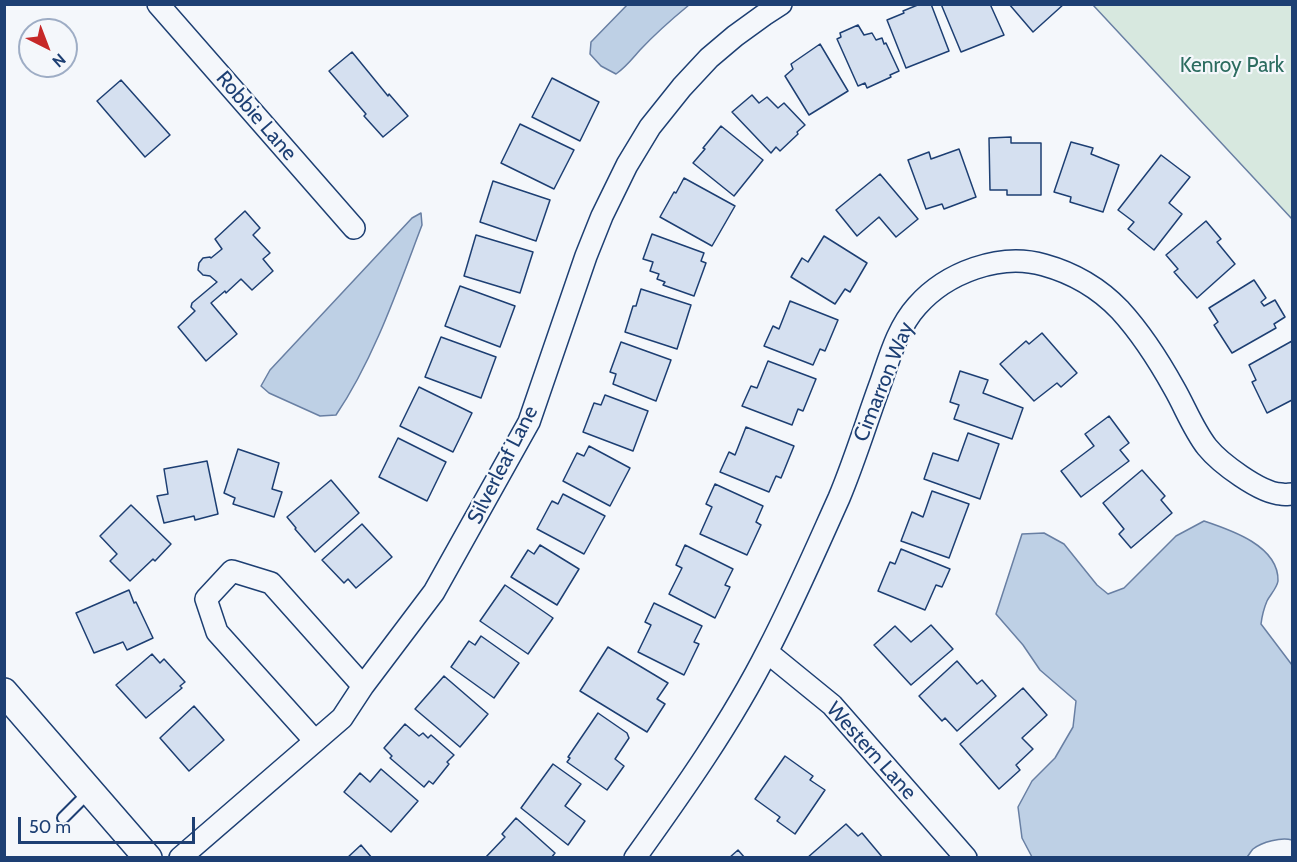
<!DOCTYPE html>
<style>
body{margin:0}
#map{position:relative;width:1297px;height:862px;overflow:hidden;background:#f4f7fb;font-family:Cabin,sans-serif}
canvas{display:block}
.frame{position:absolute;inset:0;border:6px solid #1d3f73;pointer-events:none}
.north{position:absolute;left:18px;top:18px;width:60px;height:60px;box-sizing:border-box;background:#f4f7fb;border:2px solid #9eadc5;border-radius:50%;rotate:138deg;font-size:16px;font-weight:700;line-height:24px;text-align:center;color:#1d3f73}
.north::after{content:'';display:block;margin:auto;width:21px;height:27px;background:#c62828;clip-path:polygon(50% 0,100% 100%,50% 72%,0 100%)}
.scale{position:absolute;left:18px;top:817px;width:177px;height:27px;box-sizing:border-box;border:3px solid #1d3f73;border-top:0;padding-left:8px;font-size:18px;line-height:21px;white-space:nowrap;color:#1d3f73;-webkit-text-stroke:4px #f4f7fb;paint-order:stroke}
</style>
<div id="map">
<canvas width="1297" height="862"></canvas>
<div class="frame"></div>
<div class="north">N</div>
<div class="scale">50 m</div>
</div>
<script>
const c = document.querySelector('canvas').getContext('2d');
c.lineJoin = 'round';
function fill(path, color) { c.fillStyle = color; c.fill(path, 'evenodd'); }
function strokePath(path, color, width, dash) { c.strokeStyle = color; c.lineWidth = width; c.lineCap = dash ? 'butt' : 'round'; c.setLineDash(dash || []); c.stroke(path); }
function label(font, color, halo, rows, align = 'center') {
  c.font = font + ' Cabin,sans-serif'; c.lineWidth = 4.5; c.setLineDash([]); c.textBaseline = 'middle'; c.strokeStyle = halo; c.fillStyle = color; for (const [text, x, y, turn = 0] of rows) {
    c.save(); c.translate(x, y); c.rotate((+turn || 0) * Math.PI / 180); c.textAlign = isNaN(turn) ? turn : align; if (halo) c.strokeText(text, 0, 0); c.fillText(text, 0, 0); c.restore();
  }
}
const green = new Path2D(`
 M 1093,5 L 1292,5 L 1292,219 Z`);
const water = new Path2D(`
 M 628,4 L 689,5 C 672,19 655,34 640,50 C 632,59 626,67 616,74 L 601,66 L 590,54 L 591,42 Z
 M 421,213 L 422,225 C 398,288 374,359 336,415 L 320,416 L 269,393 L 261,386 L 270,370 L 412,218 Z
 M 1204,521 C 1231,530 1279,546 1278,581 C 1277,588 1270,595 1267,601 C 1264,608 1262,616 1261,624 L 1292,665 L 1292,840 C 1281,837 1262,842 1253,849 C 1251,851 1249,855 1247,857 L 1032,857 L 1022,838 L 1018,807 L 1032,781 L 1055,758 L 1073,727 L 1076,701 L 1040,670 L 1023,645 L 996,614 L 1022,534 L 1044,533 L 1064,544 L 1097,585 L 1108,594 L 1124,588 L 1176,536 Z`);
const building = new Path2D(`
 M 920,4 L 931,4 L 949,51 L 906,68 L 887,20 L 904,13 L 903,11 Z
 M 941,4 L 990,4 L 1004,35 L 961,52 Z
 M 1009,4 L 1064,4 L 1033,32 Z
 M 858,25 L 864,35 L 872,33 L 876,40 L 882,38 L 884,44 L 886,43 L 899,71 L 890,75 L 891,77 L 867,88 L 865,83 L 858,86 L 837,39 L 841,37 L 840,33 Z
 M 820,44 L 848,91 L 809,115 L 785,76 L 793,69 L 791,64 Z
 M 352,52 L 388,96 L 389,94 L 408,116 L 383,137 L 364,116 L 366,114 L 329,71 Z
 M 552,78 L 599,102 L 580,141 L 532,117 Z
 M 121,80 L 170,135 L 145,157 L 97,101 Z
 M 752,95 L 759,103 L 767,97 L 778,108 L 784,103 L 805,125 L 797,132 L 798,134 L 780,151 L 776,147 L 771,153 L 732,112 Z
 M 520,124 L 574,150 L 554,189 L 501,163 Z
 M 721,126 L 763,160 L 734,196 L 693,163 L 705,149 L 703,148 Z
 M 1011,137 L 1011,143 L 1041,143 L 1041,195 L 1007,195 L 1007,190 L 990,190 L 989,138 Z
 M 1071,142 L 1093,148 L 1091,154 L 1119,165 L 1103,212 L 1070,202 L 1071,197 L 1054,192 Z
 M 959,149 L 976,197 L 944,209 L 942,204 L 926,209 L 908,160 L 929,152 L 931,159 Z
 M 1161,155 L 1190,177 L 1169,203 L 1182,214 L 1154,250 L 1128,229 L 1134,222 L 1118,210 Z
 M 880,174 L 918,219 L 896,237 L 879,217 L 857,236 L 836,210 Z
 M 684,178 L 735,206 L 712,246 L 660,217 L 674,192 L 676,193 Z
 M 493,181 L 550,200 L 536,241 L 480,222 Z
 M 245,211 L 260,228 L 253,235 L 270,253 L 263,259 L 273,271 L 252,290 L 241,279 L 226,293 L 225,291 L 211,303 L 237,334 L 206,361 L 178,327 L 195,311 L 191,307 L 192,303 L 217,282 L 210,276 L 203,275 L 198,270 L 199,263 L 203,258 L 210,257 L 211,258 L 222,249 L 215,239 Z
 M 1206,221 L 1221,239 L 1217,242 L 1235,264 L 1197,298 L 1174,272 L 1178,269 L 1166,255 Z
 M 652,234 L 704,253 L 701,261 L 706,263 L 694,296 L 663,285 L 665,282 L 657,279 L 659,274 L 650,271 L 653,262 L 643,259 Z
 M 476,235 L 533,252 L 520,293 L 464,276 Z
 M 824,236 L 867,263 L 850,292 L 845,289 L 835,304 L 791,277 L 802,258 L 808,262 Z
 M 1254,280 L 1266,298 L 1261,302 L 1264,306 L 1275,300 L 1285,317 L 1274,324 L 1276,328 L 1232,353 L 1214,325 L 1218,322 L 1209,308 Z
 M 460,286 L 515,306 L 500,347 L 445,326 Z
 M 641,289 L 691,305 L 677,349 L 625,332 L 633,306 L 636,306 Z
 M 790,301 L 838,320 L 825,351 L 820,349 L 813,365 L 764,346 L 773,326 L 779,329 Z
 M 1042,333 L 1077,373 L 1061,387 L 1057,383 L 1034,401 L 1000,364 L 1026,341 L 1029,344 Z
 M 441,337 L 496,357 L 481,398 L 425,377 Z
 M 1292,341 L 1292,400 L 1267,413 L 1252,382 L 1256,380 L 1249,365 Z
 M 621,342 L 671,360 L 656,401 L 613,384 L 616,374 L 610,372 Z
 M 768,361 L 816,379 L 803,411 L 798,409 L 792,425 L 742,406 L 751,386 L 757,388 Z
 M 960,371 L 988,380 L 983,393 L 1023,408 L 1012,439 L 954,419 L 959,405 L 950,402 Z
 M 419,387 L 472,413 L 453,452 L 400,426 Z
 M 605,395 L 648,411 L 633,451 L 583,432 L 594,403 L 601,405 Z
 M 1109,416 L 1129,443 L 1120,450 L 1129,461 L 1081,497 L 1061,471 L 1094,446 L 1085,434 Z
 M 746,427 L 794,446 L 781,478 L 776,476 L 769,492 L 720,472 L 729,452 L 735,455 Z
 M 968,433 L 999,444 L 980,499 L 924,479 L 933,453 L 958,461 Z
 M 398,438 L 446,462 L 427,501 L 379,477 Z
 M 589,446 L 630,468 L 610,506 L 563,481 L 577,453 L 584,456 Z
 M 238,449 L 279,463 L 272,489 L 282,492 L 274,517 L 233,504 L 235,498 L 224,493 Z
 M 207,461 L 218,514 L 195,520 L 194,516 L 164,523 L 157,496 L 168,494 L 164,469 Z
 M 1142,470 L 1165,496 L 1161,500 L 1172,513 L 1131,548 L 1119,534 L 1124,529 L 1103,503 Z
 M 331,480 L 359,513 L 315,552 L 295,529 L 296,528 L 287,517 Z
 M 715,484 L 763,506 L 756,522 L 761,525 L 747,555 L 700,534 L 712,507 L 706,504 Z
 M 932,491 L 969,504 L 949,558 L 901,541 L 912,512 L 923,517 Z
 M 563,494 L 605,516 L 584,554 L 537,529 L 552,501 L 558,504 Z
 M 131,505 L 171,544 L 155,561 L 153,559 L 130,581 L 110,561 L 117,554 L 100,536 Z
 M 362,524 L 392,557 L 356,588 L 348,579 L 344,583 L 322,560 Z
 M 540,545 L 579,569 L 557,605 L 511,577 L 528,550 L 534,554 Z
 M 685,545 L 733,569 L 725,585 L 730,587 L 715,618 L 669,594 L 682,568 L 676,565 Z
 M 901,549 L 950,569 L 942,587 L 936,585 L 925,610 L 878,591 L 890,562 L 895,564 Z
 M 505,585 L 553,618 L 528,654 L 480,621 Z
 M 129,590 L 134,603 L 136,602 L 153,638 L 127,650 L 123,642 L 94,653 L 76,613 Z
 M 654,603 L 702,626 L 694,642 L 699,644 L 684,675 L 638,652 L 651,625 L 645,622 Z
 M 931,625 L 953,649 L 911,685 L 874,645 L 895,626 L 911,642 Z
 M 481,636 L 519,663 L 494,698 L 451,667 L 469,641 L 475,645 Z
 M 608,647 L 668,683 L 657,699 L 665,704 L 647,732 L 580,691 Z
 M 152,654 L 160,663 L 164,659 L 185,682 L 180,686 L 182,688 L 146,718 L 116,685 Z
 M 957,661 L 977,684 L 982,680 L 996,696 L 957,731 L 945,718 L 942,721 L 919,696 Z
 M 444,676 L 488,714 L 460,747 L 415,709 Z
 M 1023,688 L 1047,715 L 1022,738 L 1033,749 L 1016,765 L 1020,770 L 999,789 L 960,744 Z
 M 194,706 L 224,740 L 189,771 L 160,738 Z
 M 598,713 L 627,733 L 629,738 L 615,759 L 624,766 L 607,790 L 567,762 L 570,758 L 568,757 Z
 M 405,724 L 419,736 L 423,733 L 428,738 L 431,735 L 454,755 L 447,762 L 449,764 L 433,784 L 429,781 L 424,787 L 390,758 L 392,756 L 384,748 Z
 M 785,756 L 813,776 L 810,780 L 825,790 L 795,834 L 777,821 L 780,817 L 755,799 Z
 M 553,764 L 581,784 L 565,806 L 585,821 L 568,845 L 521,808 Z
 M 381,769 L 418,801 L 391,832 L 344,792 L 360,773 L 370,782 Z
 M 516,818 L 555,853 L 551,858 L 485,858 L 505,837 L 502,834 Z
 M 846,824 L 858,836 L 862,833 L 883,858 L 807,858 Z
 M 361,845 L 372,858 L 347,858 Z
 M 738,850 L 745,858 L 729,858 Z`);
const service = new Path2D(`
 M 63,818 L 90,791`);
const minor = new Path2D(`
 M 158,4 L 354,228
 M 767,652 L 832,705 L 966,858
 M 315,741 L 217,632 L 206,599 L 232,571 L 271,583 L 363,686
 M 180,858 L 342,718 L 363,686 L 434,592 L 529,422 L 586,256 L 602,216 L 627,165 L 650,127 L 682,87 L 709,58 L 735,36 L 764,15 L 781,4
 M 635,858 C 683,791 731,723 768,650 C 794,600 816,549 839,498 C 855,460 867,420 881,382 C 890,356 898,327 917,306 C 946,273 1000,252 1044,265 C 1073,273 1098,287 1120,310 C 1141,333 1159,361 1174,388 C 1185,407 1193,429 1207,447 C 1220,463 1260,493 1281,494 C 1285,495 1289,494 1292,494`);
const tertiary = new Path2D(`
 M 4,692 L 148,858`);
const parkNames = [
 ["Kenroy Park",1232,66]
];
const streetNames = [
 ["Robbie Lane",256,116,49],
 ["Cimarron Way",884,382,-68],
 ["Silverleaf Lane",503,465,-63],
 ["Western Lane",871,751,48]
];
fill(green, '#d7e8df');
strokePath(green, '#687fa3', 1.5);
fill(water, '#bed0e5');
strokePath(water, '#687fa3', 1.5);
fill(building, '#d5e0f0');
strokePath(building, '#1d3f73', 1.5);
strokePath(service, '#1d3f73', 14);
strokePath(minor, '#1d3f73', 24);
strokePath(tertiary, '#1d3f73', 30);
strokePath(service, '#f4f7fb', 10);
strokePath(minor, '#f4f7fb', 21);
strokePath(tertiary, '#f4f7fb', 27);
label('21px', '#2c6c60', '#f4f7fb', parkNames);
label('21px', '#1d3f73', '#f4f7fb', streetNames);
</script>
